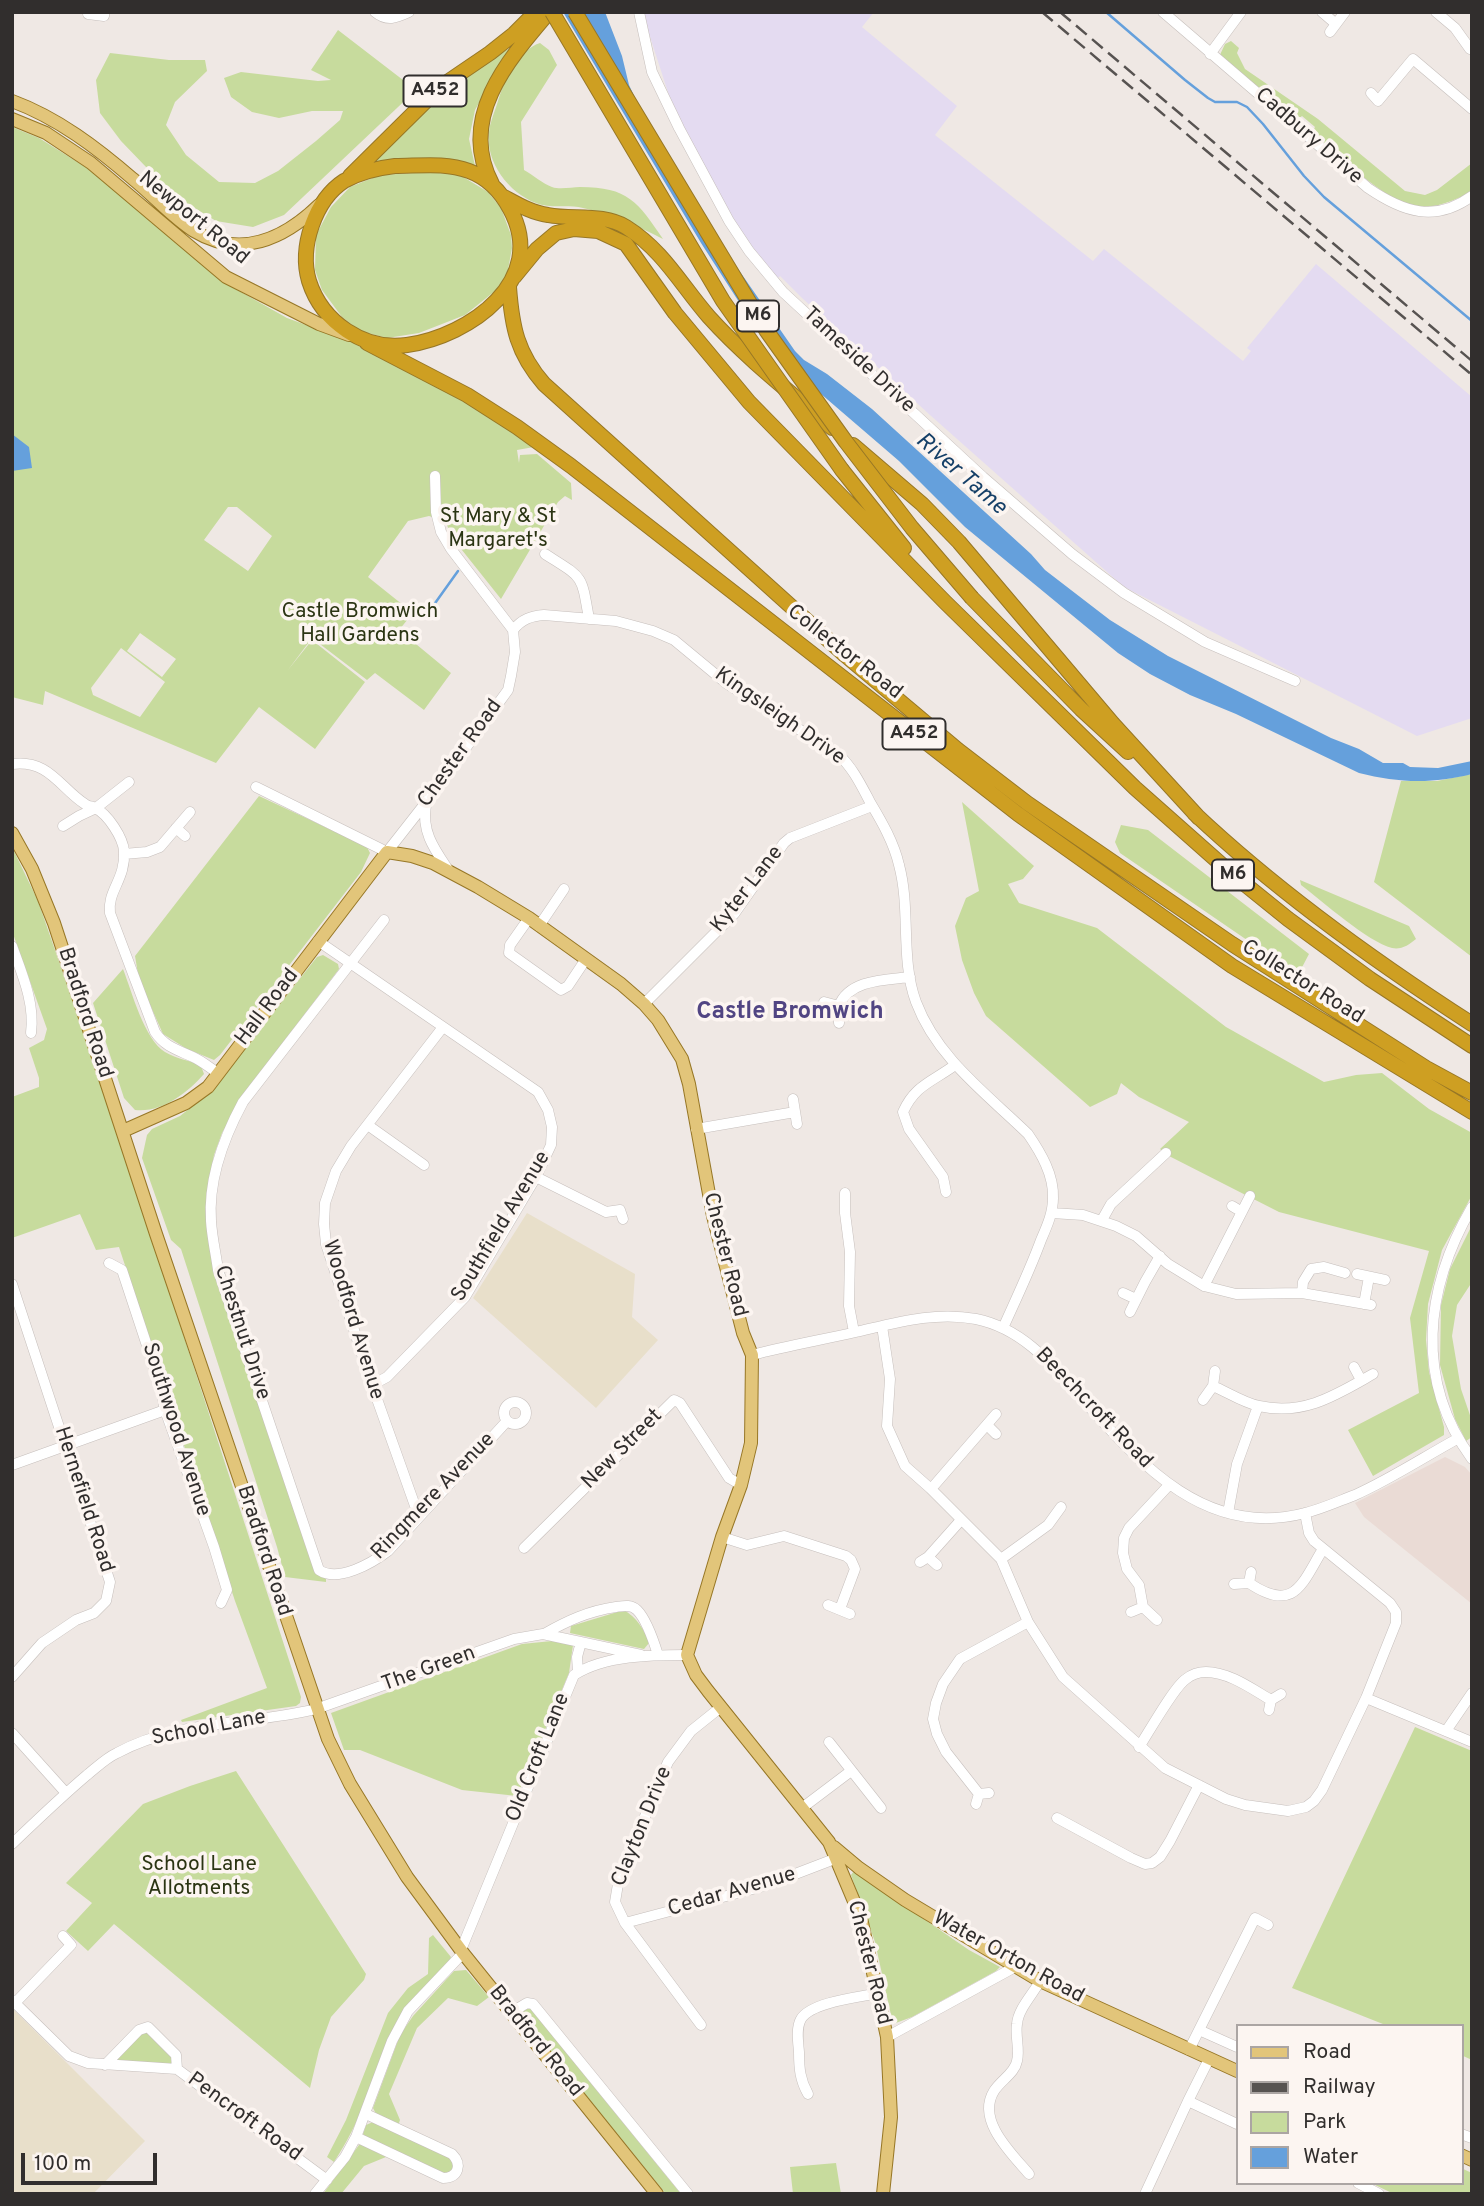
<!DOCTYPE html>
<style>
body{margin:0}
#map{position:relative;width:1484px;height:2206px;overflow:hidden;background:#efe8e4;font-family:Overpass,sans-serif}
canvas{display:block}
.frame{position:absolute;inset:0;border:14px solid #312e2d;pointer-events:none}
.legend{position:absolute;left:1236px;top:2024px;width:228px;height:161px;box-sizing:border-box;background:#fcf5f1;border:2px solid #aba5a3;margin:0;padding:9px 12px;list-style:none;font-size:21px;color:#312e2d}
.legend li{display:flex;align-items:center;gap:14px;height:35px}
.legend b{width:35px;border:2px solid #aba5a3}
.scale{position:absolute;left:21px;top:2153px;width:136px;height:32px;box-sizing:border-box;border:4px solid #312e2d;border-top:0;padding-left:9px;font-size:21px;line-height:24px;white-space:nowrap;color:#312e2d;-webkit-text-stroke:5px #fcf5f1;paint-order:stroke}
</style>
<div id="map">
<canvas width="1484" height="2206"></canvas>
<div class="frame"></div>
<ul class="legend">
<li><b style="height:9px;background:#e2c57a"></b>Road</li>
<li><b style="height:9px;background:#575351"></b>Railway</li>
<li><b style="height:19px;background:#c7db9d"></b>Park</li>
<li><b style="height:19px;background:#65a0dc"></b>Water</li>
</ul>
<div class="scale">100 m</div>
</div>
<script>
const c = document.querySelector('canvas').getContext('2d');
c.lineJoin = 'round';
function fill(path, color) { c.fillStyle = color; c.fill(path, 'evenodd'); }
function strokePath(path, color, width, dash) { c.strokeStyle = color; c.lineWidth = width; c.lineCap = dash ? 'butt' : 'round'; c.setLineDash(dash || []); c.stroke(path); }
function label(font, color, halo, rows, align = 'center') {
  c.font = font + ' Overpass,sans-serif'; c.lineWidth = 7; c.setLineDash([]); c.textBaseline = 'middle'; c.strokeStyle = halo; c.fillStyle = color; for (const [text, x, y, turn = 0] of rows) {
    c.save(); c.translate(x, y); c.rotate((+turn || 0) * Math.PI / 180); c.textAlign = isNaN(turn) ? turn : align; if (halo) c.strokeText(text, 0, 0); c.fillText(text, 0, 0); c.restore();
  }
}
const built = new Path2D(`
 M 1445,1457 L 1465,1467 L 1472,1475 L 1472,1604 L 1364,1517 L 1355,1503 Z`);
const industrial = new Path2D(`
 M 642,12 L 874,12 L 862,27 L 957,106 L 935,135 L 1093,261 L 1104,249 L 1243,361 L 1251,351 L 1247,348 L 1316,264 L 1472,397 L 1472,718 L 1417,736 L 1124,587 L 930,415 L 802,298 L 780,276 L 777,279 L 747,245 L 675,114 Z`);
const education = new Path2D(`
 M 527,1213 L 635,1274 L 632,1317 L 658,1340 L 596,1408 L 473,1298 Z
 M 12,2008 L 145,2141 L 93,2194 L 12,2194 Z`);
const green = new Path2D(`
 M 338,30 L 416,90 L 284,215 L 253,227 L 216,221 L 172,194 L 121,141 L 100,113 L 96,80 L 110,53 L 169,60 L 205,60 L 207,71 L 175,102 L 166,125 L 186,155 L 219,182 L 255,183 L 278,171 L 316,141 L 340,120 L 343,111 L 312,111 L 279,118 L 252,112 L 231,97 L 224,78 L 241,72 L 318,81 L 331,80 L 311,70 Z
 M 1231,41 L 1239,48 L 1237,53 L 1245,69 L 1318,119 L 1405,191 L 1425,195 L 1437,190 L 1472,163 L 1472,192 C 1419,217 1407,210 1362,176 L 1358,176 L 1355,170 L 1312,132 L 1315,127 L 1302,116 L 1297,120 L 1219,57 L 1225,44 Z
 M 540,43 L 549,50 L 557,65 L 521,122 L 524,170 C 533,175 543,184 552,187 C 560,190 572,187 580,187 C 628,187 638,202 663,239 C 643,228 605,213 583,208 C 568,204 550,209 536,203 C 509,193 485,162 489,132 C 490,122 495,111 498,101 C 504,80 518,50 540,43 Z
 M 510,48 L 475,110 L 469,139 L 475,166 C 441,155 403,162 369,165 L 433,103 L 463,77 Z
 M 12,127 L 39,138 L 87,168 L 225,283 L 287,318 L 350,341 L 489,415 L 534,447 L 517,450 L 519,463 L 520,455 L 537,454 L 571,483 L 572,500 L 565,496 L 558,502 L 501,599 L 454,540 L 445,521 L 429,516 L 408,521 L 368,577 L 413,613 L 399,630 L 451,673 L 424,710 L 375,673 L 367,680 L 312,638 L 288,670 L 312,640 L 365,682 L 315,749 L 259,707 L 216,763 L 45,691 L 43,705 L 12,697 ZM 228,507 L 237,507 L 272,536 L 248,571 L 204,540 ZM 140,633 L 176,659 L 162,677 L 127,651 ZM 121,648 L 165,682 L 140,717 L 93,695 L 91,688 Z
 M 429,172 L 460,175 L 488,192 L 501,208 L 511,235 L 512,248 L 507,275 L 495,291 L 465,315 L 419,333 L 387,338 L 360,331 L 342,317 L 322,290 L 315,270 L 316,235 L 331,207 L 350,187 L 380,175 Z
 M 1472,774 L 1472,957 L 1374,882 L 1401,781 L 1437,781 Z
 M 259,796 L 353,840 L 367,847 L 370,853 L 361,872 L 220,1055 L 214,1060 L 187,1049 L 163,1034 L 139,980 L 135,956 Z
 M 962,802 L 1034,866 L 1023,879 L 1008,884 L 1019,903 L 1097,928 L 1226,1027 L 1324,1082 L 1356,1075 L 1382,1073 L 1429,1109 L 1472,1133 L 1472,1195 L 1442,1250 L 1428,1304 L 1426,1340 L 1429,1372 L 1444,1427 L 1444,1435 L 1373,1476 L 1348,1430 L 1419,1393 L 1410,1318 L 1429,1251 L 1279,1212 L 1169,1156 L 1160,1149 L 1189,1122 L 1139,1097 L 1121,1083 L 1117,1094 L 1090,1107 L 986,1016 L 974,993 L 962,960 L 955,926 L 966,898 L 979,891 Z
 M 1121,825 L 1148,830 L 1309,954 L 1298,975 L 1120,853 L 1115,842 Z
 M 12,847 L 38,901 L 108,1103 L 301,1697 L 300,1703 L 296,1706 L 182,1722 L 181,1720 L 267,1688 L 235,1601 L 119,1247 L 96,1250 L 80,1214 L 12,1238 L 12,1097 L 39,1087 L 39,1078 L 29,1048 L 44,1040 L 47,1029 L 12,931 Z
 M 1300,880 L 1409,926 L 1416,939 C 1409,945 1401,950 1392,948 C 1368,942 1322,901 1301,885 Z
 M 323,955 L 338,964 L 339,969 L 243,1095 L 222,1133 L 214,1155 L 208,1188 L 211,1247 L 320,1575 L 326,1579 L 326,1582 L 285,1577 L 277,1547 L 181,1249 L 171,1240 L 142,1158 L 147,1135 L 152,1129 L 180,1116 L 209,1093 L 317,957 Z
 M 123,969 C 132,992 144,1039 165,1052 C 176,1059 190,1060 201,1066 L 204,1074 C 187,1093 162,1113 135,1110 L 124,1098 L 93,1003 Z
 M 1472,1225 L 1472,1282 L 1457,1305 L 1452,1336 L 1461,1389 L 1472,1421 L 1472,1437 L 1466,1441 L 1455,1419 L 1440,1365 L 1441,1305 L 1450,1269 Z
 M 624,1610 C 636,1617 645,1630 649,1643 L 644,1649 L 570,1633 L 571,1626 Z
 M 552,1641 L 573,1645 L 569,1673 L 517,1796 L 462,1790 L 360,1750 L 344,1750 L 331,1713 L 522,1644 Z
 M 1415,1727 L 1472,1751 L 1472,2060 L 1461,2055 L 1461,2026 L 1388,2026 L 1292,1988 Z
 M 236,1771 L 366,1974 L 364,1980 L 331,2017 L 319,2050 L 310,2088 L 114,1924 L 88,1951 L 66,1931 L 92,1903 L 66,1883 L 143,1804 L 190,1786 Z
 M 854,1871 L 969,1950 L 1000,1967 L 996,1971 L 912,2017 L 893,2024 L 875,1942 L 851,1875 Z
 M 433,1935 L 451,1957 L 448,1964 C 430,1983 408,2002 395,2025 C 382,2048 376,2075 366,2100 C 357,2122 347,2142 334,2162 L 327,2157 L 346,2120 L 388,2013 L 408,1988 L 428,1974 L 429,1938 Z
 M 466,1970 L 489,1997 L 477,2006 L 448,1998 L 417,2028 L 389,2094 L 400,2120 L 398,2126 L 377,2116 L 373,2108 L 400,2035 L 413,2016 L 454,1971 Z
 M 530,2008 L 681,2194 L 666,2194 L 521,2015 L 525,2009 Z
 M 148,2032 L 171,2054 L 172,2064 L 115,2060 L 141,2033 Z
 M 373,2122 L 453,2159 L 454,2171 L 445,2175 L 367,2139 L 363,2134 L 366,2125 Z
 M 359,2145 L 364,2145 L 386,2157 L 364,2166 L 341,2194 L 323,2194 Z
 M 836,2163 L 841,2194 L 793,2194 L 790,2167 Z
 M 1461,2168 L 1472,2173 L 1472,2194 L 1394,2194 L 1371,2183 L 1461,2183 Z`);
const water = new Path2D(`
 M 563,12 L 605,12 L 622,56 L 629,85 L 648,125 L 736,266 L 795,351 L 804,360 L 827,374 L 872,409 L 1031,554 L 1045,570 L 1110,620 L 1168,656 L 1331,738 L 1359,749 L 1383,763 L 1403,763 L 1410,767 L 1438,768 L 1472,761 L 1472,774 C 1433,784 1398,783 1359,773 L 1236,714 L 1190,695 L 1150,674 L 1118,653 L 965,527 L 899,461 L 785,363 L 748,316 L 701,243 Z
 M 12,434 L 29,447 L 32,468 L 12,471 Z`);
const stream = new Path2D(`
 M 1106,12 L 1185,80 L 1208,98 L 1215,102 L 1237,102 L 1247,107 L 1263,124 L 1304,176 L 1324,197 L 1472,321
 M 433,606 L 458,571`);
const minor = new Path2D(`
 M 375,12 C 387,22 396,18 409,12
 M 639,12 L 652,72 L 679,128 L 729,221 L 749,251 L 783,292 L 983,477 L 1072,554 L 1124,593 L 1205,642 L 1295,681
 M 1163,12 L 1368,188 C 1403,212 1435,223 1472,196
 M 1322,12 L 1336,24
 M 1436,12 L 1455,28 L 1470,49
 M 88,14 L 104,16 L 104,12
 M 1330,32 L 1345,12
 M 1210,54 L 1241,12
 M 1371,93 L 1378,101 L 1413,59 L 1472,109
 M 545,554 C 584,579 581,573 589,619
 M 513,630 C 522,619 531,616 544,615 L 616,621 L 653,631 L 674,640 L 726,683 L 838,754 C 853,768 861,785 870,802 C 882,822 894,843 899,865 C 911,909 900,959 916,1002 C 937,1058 987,1094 1028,1134 C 1041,1153 1054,1175 1053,1198 C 1053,1213 1047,1226 1041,1240 C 1030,1270 1016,1299 1003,1328
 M 12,764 C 49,759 60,788 85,804 C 92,809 88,804 95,808 C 108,814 123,838 124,851 C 126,879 107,891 110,913 L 155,1032 C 165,1047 178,1050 193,1057 C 202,1061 210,1068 218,1073
 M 256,787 L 387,852 L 427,801 L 508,690 L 511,676 L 515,652 L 513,630 L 451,549 L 441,532 L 436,512 L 435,476
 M 426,805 C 421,832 435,850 449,871
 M 63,826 L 79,816 L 96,808 L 129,782
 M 176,828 L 185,836
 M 124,854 L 147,852 L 160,847 L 190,812
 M 529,918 L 510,945 L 509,953 L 561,990 L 568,986 L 586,959
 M 384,920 L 243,1102 C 223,1139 208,1179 211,1221 C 212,1238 216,1254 218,1270 L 319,1570 C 338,1583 372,1563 388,1551 L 507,1421
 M 539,926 L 564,889
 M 318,941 L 538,1092 L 548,1110 L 552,1127 L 551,1145 L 536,1177 L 465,1297 L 387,1377 L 372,1385
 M 12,946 C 22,974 35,1003 31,1033
 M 824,1002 L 839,1006
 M 644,1004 L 734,914 L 784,843 L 790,838 L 872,806
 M 839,1023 C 839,1018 838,1010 839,1006 C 849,979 887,980 910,977
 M 793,1099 L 797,1124
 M 369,1126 L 424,1165
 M 696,1129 L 795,1112
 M 536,1177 L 606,1212 L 620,1210 L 623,1219
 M 946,1192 L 943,1177 L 909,1129 L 903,1112 C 915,1085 932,1082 955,1065
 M 845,1193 L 845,1213 L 850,1252 L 849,1306 L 854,1332
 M 1232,1206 L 1242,1212
 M 1472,1207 C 1425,1288 1414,1380 1472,1459
 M 1052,1213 L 1083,1215 L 1116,1226 L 1136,1236 L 1168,1264 L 1204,1286 L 1236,1294 L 1302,1293 L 1371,1305
 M 1102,1220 L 1111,1204 L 1166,1153
 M 109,1263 L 122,1270 L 160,1385 L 165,1410 L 214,1547 L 227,1590 L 221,1603
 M 1357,1274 L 1385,1280
 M 12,1284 L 110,1582 L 106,1601 L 94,1613 L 76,1620 L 42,1643 L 12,1677
 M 1204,1286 L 1250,1196
 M 1123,1293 L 1136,1299
 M 1302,1293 L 1303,1282 L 1311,1269 L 1324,1267 L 1345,1273
 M 1364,1304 L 1369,1277
 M 1130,1312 L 1145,1282 L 1160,1256
 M 882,1326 L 890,1379 L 887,1426 L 905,1466 L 931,1489 L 1001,1559 L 1028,1622 L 1063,1677 L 1165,1768 L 1226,1799 L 1245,1805 L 1288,1811 L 1306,1807 L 1314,1801 L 1322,1790 L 1366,1698 L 1396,1623 L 1396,1612 L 1390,1603 L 1314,1541 L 1309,1533 L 1305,1513
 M 752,1355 C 786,1346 821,1340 856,1332 C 895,1323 935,1311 976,1319 C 1020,1328 1048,1360 1076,1392 C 1136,1459 1203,1540 1305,1513 C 1322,1509 1339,1501 1355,1495 C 1389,1480 1424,1457 1457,1439
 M 1354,1367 L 1361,1380
 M 1213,1386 C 1227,1392 1244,1403 1259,1406 C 1304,1416 1336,1395 1373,1374
 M 1203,1400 L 1213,1386 L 1215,1371
 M504 1413a11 11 0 1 1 22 0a11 11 0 1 1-22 0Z
 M 987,1425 L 996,1434
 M 12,1465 L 165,1410
 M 931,1489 L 996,1414
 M 1228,1513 L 1237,1464 L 1258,1406
 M 419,1517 L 372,1385 L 326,1244 L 324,1224 L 325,1203 L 336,1171 L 351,1146 L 443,1027
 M 722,1537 L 747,1545 L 784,1536 L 846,1556 L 851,1560 L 855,1569 L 840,1609
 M 524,1548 L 674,1400 L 680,1403 L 729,1478 L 741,1485
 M 928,1557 L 937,1565
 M 1001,1559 L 1048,1525 L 1061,1507
 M 920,1562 L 928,1557 L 961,1520
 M 1249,1583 C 1295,1614 1302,1583 1323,1549
 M 1234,1584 L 1249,1583 L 1251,1572
 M 828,1605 L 850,1614
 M 1131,1612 L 1143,1607
 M 1157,1620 L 1143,1607 L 1139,1585 L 1127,1569 L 1123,1553 L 1124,1538 L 1129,1528 L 1169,1485
 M 544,1634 C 567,1621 588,1611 616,1607 C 623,1606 631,1604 637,1610 C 646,1619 654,1642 658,1655
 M 578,1672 L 577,1657 L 581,1642
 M 1366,1698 L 1472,1742
 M 1269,1710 L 1271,1700 L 1281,1694
 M 1446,1731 L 1472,1693
 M 12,1733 L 66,1793
 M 829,1742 L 881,1808
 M 1139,1747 C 1149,1732 1174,1687 1186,1679 C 1191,1675 1199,1672 1206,1672 C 1229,1672 1252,1689 1271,1700
 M 989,1793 L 979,1794 L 946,1752 L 937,1734 L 933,1719 L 936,1703 L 943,1684 L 960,1659 L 1028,1622
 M 976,1804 L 979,1794
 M 802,1808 L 851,1771
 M 1057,1818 L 1131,1858 L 1145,1864 L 1152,1863 L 1160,1857 L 1170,1841 L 1199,1785
 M 12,1844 C 37,1820 61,1797 87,1775 C 97,1767 106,1758 117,1753 C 177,1720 251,1725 316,1709 L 514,1639 L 543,1634 L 641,1655
 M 625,1923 L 764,1886 L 837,1858
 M 461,1950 L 574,1675 C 605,1655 651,1655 687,1655
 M 12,2000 L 69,2056 L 88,2063 L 177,2069 L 327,2180
 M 15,2003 L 71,1945 L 63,1936
 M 512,2012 L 527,2003 L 533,2004 L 688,2194
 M 701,2025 L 625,1923 L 615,1902 L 619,1878 L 668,1762 L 691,1731 L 721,1707
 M 1199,2030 L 1237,2047
 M 887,2037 L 1015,1967
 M 1189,2050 L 1255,1918 L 1268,1925
 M 105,2065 L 139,2030 L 148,2027 L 176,2055 L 177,2069
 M 808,2094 C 800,2080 799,2068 799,2052 C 798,2041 796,2028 801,2019 C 811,2002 860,1997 879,1993
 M 1188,2101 L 1237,2124
 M 1461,2134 L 1472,2138
 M 356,2137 L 443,2178 C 459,2178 462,2164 452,2154 L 366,2114
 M 1029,2174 C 1011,2153 976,2120 994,2091 C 1001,2080 1015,2073 1017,2061 C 1020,2049 1015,2036 1017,2024 C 1018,2009 1033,1994 1040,1981
 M 1358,2183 L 1379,2194
 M 315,2194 L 345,2157 L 356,2137 L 392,2041 L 408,2011 L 463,1953
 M 1145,2194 L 1188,2101 L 1209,2059`);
const major = new Path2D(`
 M 12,101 C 58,118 97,148 133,179 C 153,195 172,217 194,231 C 240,259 284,239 319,205
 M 12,119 L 46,133 L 91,163 L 226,277 L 319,324 L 349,335
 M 12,833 L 32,869 L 54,923 L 156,1234 L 328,1739 L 350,1784 L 407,1877 L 463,1953 L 657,2194
 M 123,1131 L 186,1103 L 208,1087 L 387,852 L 412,856 L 433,863 L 478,887 L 529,918 L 621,984 L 644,1004 L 658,1020 L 682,1059 L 689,1084 L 713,1216 L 743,1333 L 752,1355 L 751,1443 L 741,1485 L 722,1537 L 687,1655 L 696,1675 L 708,1691 L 829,1842 L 861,1918 L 887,2037 L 891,2117 L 883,2194
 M 834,1847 L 859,1868 L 905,1900 L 1040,1981 L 1237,2071
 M 1461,2155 L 1472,2160`);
const highway = new Path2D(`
 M 395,166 C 419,166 445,162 469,171 C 488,178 501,192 510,209 C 549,280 470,336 407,345 C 364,351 322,322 309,281 C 299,247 315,200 344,181 C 360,172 377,168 395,166 Z
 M 350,176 L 440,87 L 490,53 L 514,34 L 536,12
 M 492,184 C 457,118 508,60 549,12
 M 504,197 C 517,204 532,213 548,215 C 573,220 603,213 626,227 C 664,251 681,285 709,317 C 746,358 790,392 832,428
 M 514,277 L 537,249 L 556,233 L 574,229 L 598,231 L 626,244 L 675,313 L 749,402 L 945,602 L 1135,788 L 1231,873 L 1288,919 L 1370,979 L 1472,1046
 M 509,287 C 512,327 517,353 544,384 L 845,655 L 958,750 L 1027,803 L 1232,944 L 1426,1068 L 1472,1093
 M 367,343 L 467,395 L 517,427 L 571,466 L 1018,814 L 1232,966 L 1472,1112
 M 853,445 L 922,504 L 959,542 L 1113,724 L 1199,818
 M 842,470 L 904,548
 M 972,598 L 1081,709 L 1128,752
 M 1194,813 C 1279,893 1374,961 1472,1024`);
const rail = new Path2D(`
 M 1042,12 L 1472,375
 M 1060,12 L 1472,361`);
const highwayBridge = new Path2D(`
 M 552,12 L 723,301 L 842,470
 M 575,12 L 766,330 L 846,442 L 912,528 L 972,598`);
const shields = [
 [435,91,63],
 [758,316,42],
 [914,734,63],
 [1233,875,42]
];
const shieldNames = [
 ["A452",435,91],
 ["M6",758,316],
 ["A452",914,734],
 ["M6",1233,875]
];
const streetNames = [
 ["Cadbury Drive",1308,137,41],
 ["Newport Road",193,219,39],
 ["Tameside Drive",858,361,43],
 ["Collector Road",844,653,38],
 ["Kingsleigh Drive",779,717,35],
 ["Chester Road",461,754,-54],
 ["Kyter Lane",748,890,-52],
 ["Collector Road",1302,983,32],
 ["Hall Road",268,1008,-53],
 ["Bradford Road",84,1013,72],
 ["Southfield Avenue",502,1227,-59],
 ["Chester Road",724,1255,76],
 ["Woodford Avenue",352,1320,73],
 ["Chestnut Drive",241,1333,72],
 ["Beechcroft Road",1093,1409,46],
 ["Southwood Avenue",175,1430,72],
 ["New Street",623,1450,-45],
 ["Ringmere Avenue",434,1497,-46],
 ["Hernefield Road",83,1500,72],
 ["Bradford Road",263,1551,72],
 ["The Green",429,1670,-20],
 ["School Lane",209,1729,-11],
 ["Old Croft Lane",539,1758,-68],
 ["Clayton Drive",643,1827,-68],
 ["Cedar Avenue",732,1893,-16],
 ["Water Orton Road",1008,1958,29],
 ["Chester Road",868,1963,76],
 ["Bradford Road",535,2042,51],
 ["Pencroft Road",244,2118,36]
];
const parkNames = [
 ["St Mary & St",498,518],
 ["Margaret's",498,542],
 ["Castle Bromwich",360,613],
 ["Hall Gardens",360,637],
 ["School Lane",199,1866],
 ["Allotments",199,1890]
];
const waterNames = [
 ["River Tame",960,475,41]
];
const quarterNames = [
 ["Castle Bromwich",790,1013]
];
fill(built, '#eadbd5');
fill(industrial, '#e4dbf1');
fill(education, '#e8dfca');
fill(green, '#c7db9d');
fill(water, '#65a0dc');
strokePath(stream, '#65a0dc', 2.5);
strokePath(minor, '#c6bfbc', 11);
strokePath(major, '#977726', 14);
strokePath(highway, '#977726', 16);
strokePath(minor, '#fff', 10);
strokePath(major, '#e2c57a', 12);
strokePath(highway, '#ce9f22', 14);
strokePath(rail, '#575351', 2.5, [14, 7]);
strokePath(highwayBridge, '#977726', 16, []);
strokePath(highwayBridge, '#ce9f22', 14);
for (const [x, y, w] of shields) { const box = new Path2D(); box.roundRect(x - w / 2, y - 15.5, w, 31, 5); c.fillStyle = '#fcf5f1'; c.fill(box); strokePath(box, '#312e2d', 2); }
label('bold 19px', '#312e2d', null, shieldNames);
label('21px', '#312e2d', '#fcf5f1', streetNames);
label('21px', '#2b3513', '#fcf5f1', parkNames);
label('italic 23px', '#164068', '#fcf5f1', waterNames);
label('bold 24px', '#514583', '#fcf5f1', quarterNames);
</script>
